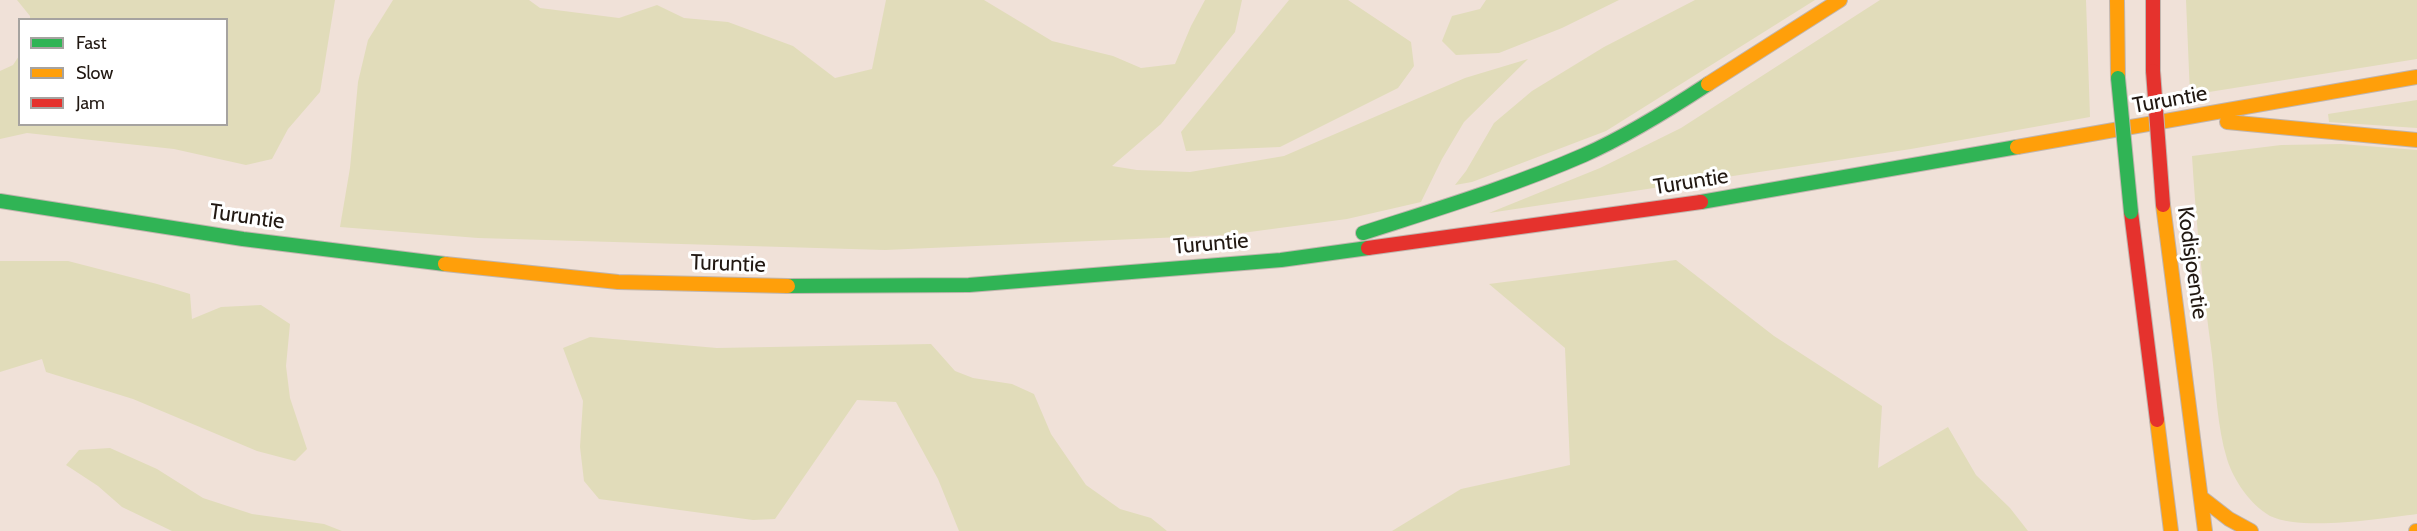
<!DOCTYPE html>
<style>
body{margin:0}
#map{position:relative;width:2417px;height:531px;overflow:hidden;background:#f0e1d8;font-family:Cabin,sans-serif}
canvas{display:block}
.legend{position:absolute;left:18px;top:18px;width:210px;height:108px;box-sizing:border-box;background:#fff;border:2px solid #a6a3a0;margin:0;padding:8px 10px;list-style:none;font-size:18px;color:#211812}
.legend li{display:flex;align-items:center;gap:12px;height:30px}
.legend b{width:30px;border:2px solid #a6a3a0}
</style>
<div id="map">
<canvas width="2417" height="531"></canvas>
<ul class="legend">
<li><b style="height:8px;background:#30b455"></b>Fast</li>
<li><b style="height:8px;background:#ff9f0a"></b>Slow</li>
<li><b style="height:8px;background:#e5322d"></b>Jam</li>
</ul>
</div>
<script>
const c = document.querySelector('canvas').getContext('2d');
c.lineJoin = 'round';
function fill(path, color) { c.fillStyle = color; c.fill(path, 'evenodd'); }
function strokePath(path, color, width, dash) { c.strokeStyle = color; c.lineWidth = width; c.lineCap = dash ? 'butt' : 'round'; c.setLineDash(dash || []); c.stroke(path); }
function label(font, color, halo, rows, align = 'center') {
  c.font = font + ' Cabin,sans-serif'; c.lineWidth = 6; c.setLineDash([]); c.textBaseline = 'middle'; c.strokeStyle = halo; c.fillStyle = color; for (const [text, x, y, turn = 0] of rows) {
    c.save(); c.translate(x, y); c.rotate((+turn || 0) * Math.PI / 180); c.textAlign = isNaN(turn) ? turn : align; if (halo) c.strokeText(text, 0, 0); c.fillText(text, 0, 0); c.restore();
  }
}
const green = new Path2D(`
 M 17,0 L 335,0 L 320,92 L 288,129 L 272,159 L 246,165 L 174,149 L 27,133 L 0,139 L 0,71 L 13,65 L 19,56 L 20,124 L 226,124 L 226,20 L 30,19 L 30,16 Z
 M 393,0 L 529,0 L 540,8 L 619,18 L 657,5 L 684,18 L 728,22 L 793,46 L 835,78 L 872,69 L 886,0 L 984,0 L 1052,41 L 1113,56 L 1141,68 L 1175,64 L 1191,26 L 1205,0 L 1242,0 L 1235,32 L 1161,124 L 1112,166 L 1137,170 L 1190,172 L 1284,156 L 1465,78 L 1528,59 L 1464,122 L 1442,159 L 1421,202 L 1347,219 L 1227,235 L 885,250 L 478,238 L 340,227 L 350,168 L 358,82 L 368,40 Z
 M 1289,0 L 1348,0 L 1411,42 L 1414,66 L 1398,88 L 1280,147 L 1186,151 L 1181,132 Z
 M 1486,0 L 1619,0 L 1562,28 L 1499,53 L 1456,55 L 1442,41 L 1452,16 L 1480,9 Z
 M 1695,0 L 1815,0 L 1606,131 L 1472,182 L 1455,185 L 1466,171 L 1494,123 L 1532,91 L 1604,47 Z
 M 1880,0 L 2086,0 L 2090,117 L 1911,149 L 1489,213 L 1600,168 L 1681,128 Z
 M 2186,0 L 2417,0 L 2417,59 L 2190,95 Z
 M 2417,100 L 2417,128 L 2329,122 L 2328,114 Z
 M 2341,144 L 2417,150 L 2417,514 C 2379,519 2302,531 2270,516 C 2250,504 2234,481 2227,459 C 2217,426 2216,389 2212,355 C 2203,289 2196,223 2192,156 L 2281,145 Z
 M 1676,260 L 1774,336 L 1882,406 L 1878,468 L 1948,427 L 1976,475 L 2010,508 L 2028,531 L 1392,531 L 1461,489 L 1570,465 L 1565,348 L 1489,284 Z
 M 0,261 L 68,261 L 157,284 L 190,294 L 192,319 L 221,307 L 261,305 L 290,324 L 286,366 L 290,398 L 307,449 L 295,461 L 257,451 L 133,399 L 46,372 L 42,359 L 0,372 Z
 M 590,337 L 717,348 L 931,344 L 955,371 L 973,378 L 1012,384 L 1034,394 L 1051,434 L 1086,485 L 1120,509 L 1151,518 L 1167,531 L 959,531 L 938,479 L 896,402 L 857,400 L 775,519 L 753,520 L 599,499 L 584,481 L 580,447 L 583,401 L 563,348 Z
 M 110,448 L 157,469 L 203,498 L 252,514 L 324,524 L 342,531 L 172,531 L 122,507 L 98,486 L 66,465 L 79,450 Z`);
const fast = new Path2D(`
 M 0,201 L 243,239 L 445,264
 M 1701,202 L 2017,147
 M 1363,233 C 1437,209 1513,186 1584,155 C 1627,136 1670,109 1708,84
 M 788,286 L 969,285 L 1281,260 L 1368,248`);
const slow = new Path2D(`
 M 2117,0 L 2118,78
 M 1708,84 L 1840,0
 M 2227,122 L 2417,140
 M 2017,147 L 2417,77
 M 2163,205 L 2205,531
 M 445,264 L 618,282 L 788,286
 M 2157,420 L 2171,531
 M 2202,498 L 2229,519 L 2251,531
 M 2416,531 L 2417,531`);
const jam = new Path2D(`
 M 2153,0 L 2153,71
 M 2131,212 L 2157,420
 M 1368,248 L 1701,202`);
const fastBridge = new Path2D(`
 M 2118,78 L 2131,212`);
const jamBridge = new Path2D(`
 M 2153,71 L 2163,205`);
const streetNames = [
 ["Turuntie",2170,100,-10],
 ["Turuntie",1691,182,-9],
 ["Turuntie",247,217,8],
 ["Turuntie",1211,244,-5],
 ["Kodisjoentie",2192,263,82],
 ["Turuntie",728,264,2]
];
fill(green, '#e1dcba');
strokePath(fast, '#c0b5ae', 16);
strokePath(slow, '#c0b5ae', 16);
strokePath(jam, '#c0b5ae', 16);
strokePath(fast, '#30b455', 14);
strokePath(slow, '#ff9f0a', 14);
strokePath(jam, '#e5322d', 14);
strokePath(fastBridge, '#c0b5ae', 16, []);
strokePath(jamBridge, '#c0b5ae', 16, []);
strokePath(fastBridge, '#30b455', 14);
strokePath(jamBridge, '#e5322d', 14);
label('22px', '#211812', '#fff', streetNames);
</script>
